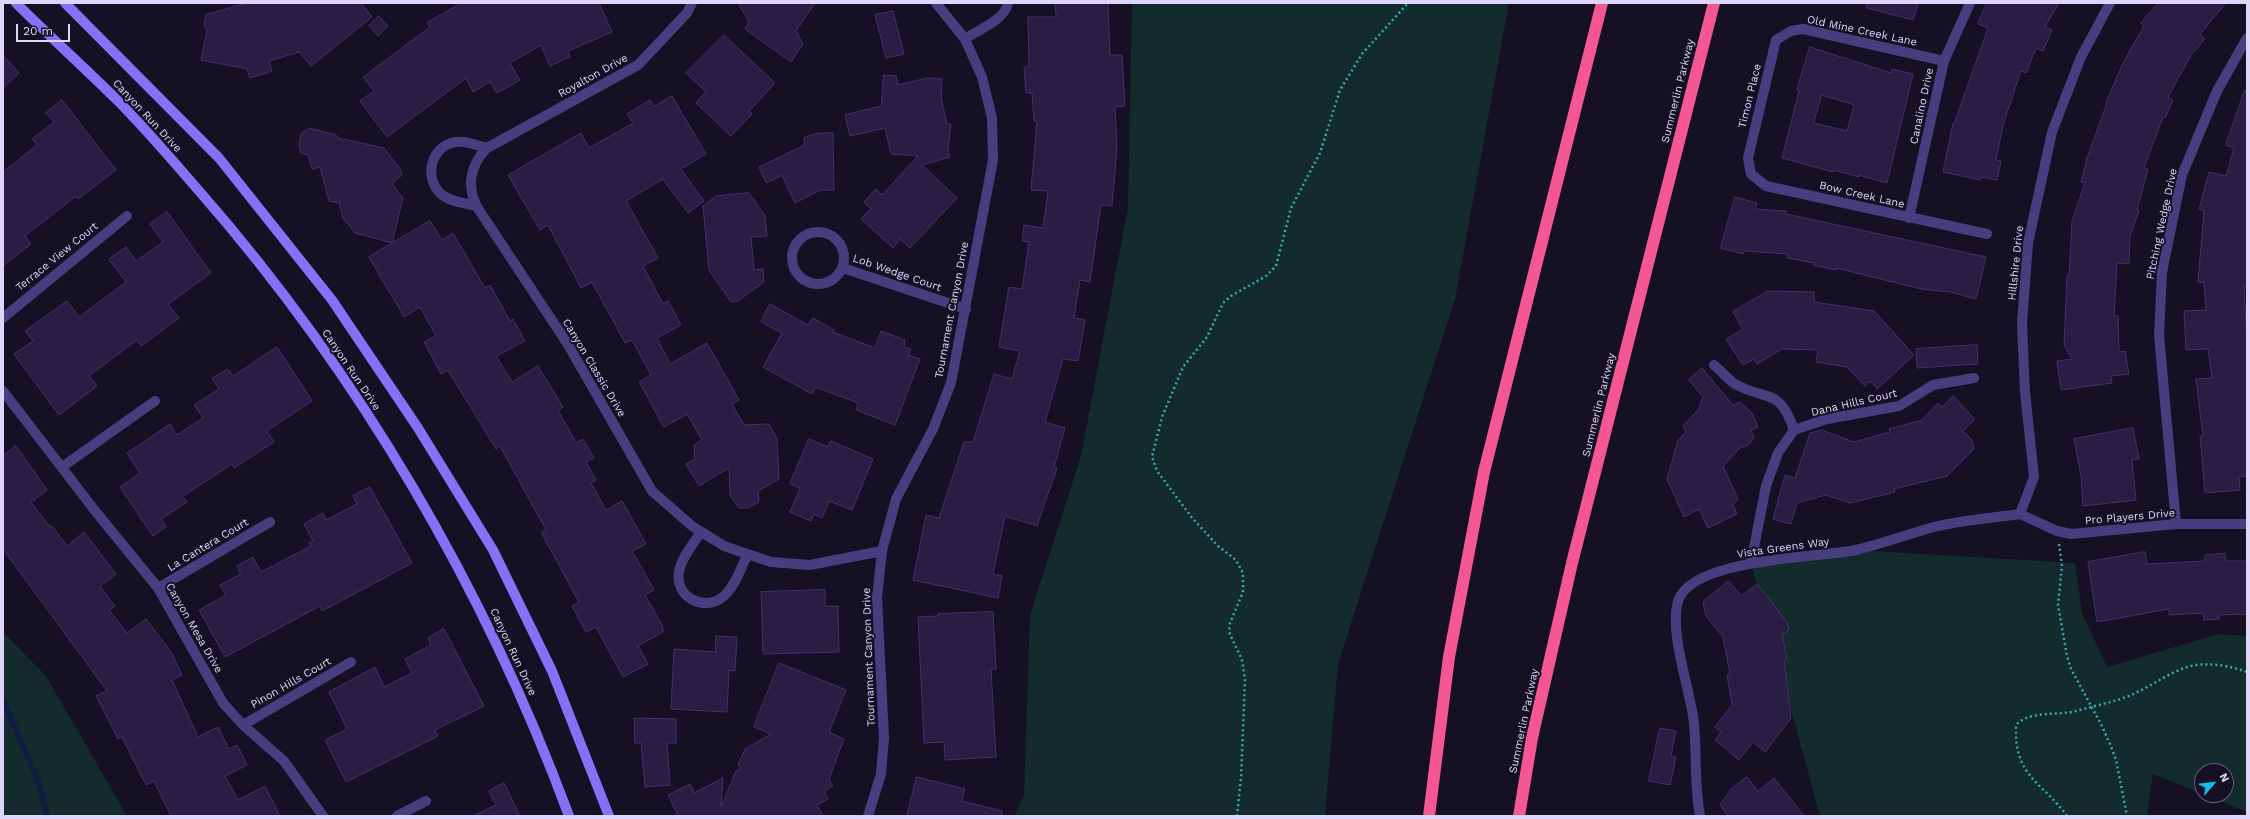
<!DOCTYPE html>
<style>
body{margin:0}
#map{position:relative;width:2250px;height:819px;overflow:hidden;background:#151024;font-family:"Work Sans",sans-serif}
canvas{display:block}
.frame{position:absolute;inset:0;border:4px solid #ded5fd;pointer-events:none}
.north{position:absolute;left:2194px;top:763px;width:40px;height:40px;box-sizing:border-box;background:#151024;border:1px solid #655f7b;border-radius:50%;rotate:62deg;font-size:11px;font-weight:700;line-height:16px;text-align:center;color:#ded5fd}
.north::after{content:'';display:block;margin:auto;width:14px;height:18px;background:#0ec1ef;clip-path:polygon(50% 0,100% 100%,50% 72%,0 100%)}
.scale{position:absolute;left:16px;top:24px;width:54px;height:18px;box-sizing:border-box;border:2px solid #ded5fd;border-top:0;padding-left:5px;font-size:12px;line-height:14px;white-space:nowrap;color:#ded5fd;-webkit-text-stroke:3px #151024;paint-order:stroke}
</style>
<div id="map">
<canvas width="2250" height="819"></canvas>
<div class="frame"></div>
<div class="north">N</div>
<div class="scale">20 m</div>
</div>
<script>
const c = document.querySelector('canvas').getContext('2d');
c.lineJoin = 'round';
function fill(path, color) { c.fillStyle = color; c.fill(path, 'evenodd'); }
function strokePath(path, color, width, dash) { c.strokeStyle = color; c.lineWidth = width; c.lineCap = dash ? 'butt' : 'round'; c.setLineDash(dash || []); c.stroke(path); }
function label(font, color, halo, rows, align = 'center') {
  c.font = font + ' "Work Sans",sans-serif'; c.lineWidth = 4; c.setLineDash([]); c.textBaseline = 'middle'; c.strokeStyle = halo; c.fillStyle = color; for (const [text, x, y, turn = 0] of rows) {
    c.save(); c.translate(x, y); c.rotate((+turn || 0) * Math.PI / 180); c.textAlign = isNaN(turn) ? turn : align; if (halo) c.strokeText(text, 0, 0); c.fillText(text, 0, 0); c.restore();
  }
}
const green = new Path2D(`
 M 1132,3 L 1509,3 L 1455,299 L 1338,664 L 1325,816 L 1015,816 L 1024,795 L 1030,615 L 1081,456 L 1128,207 Z
 M 1855,550 L 2075,563 L 2082,613 L 2107,667 L 2219,634 L 2247,636 L 2247,812 L 2204,795 L 2226,795 L 2226,771 L 2202,771 L 2202,794 L 2153,774 L 2147,816 L 1820,816 L 1751,563 Z
 M 3,632 L 46,676 L 127,816 L 3,816 Z`);
const stream = new Path2D(`
 M 3,700 L 39,783 L 47,816`);
const building = new Path2D(`
 M 247,3 L 361,3 L 372,17 L 311,66 L 299,52 L 269,61 L 272,71 L 250,78 L 247,69 L 201,60 L 207,31 L 204,24 L 206,15 Z
 M 462,3 L 599,3 L 612,32 L 568,51 L 570,57 L 550,66 L 541,45 L 510,63 L 520,80 L 497,93 L 490,82 L 473,92 L 466,78 L 387,137 L 360,101 L 374,91 L 363,77 L 430,27 L 427,23 Z
 M 738,3 L 815,3 L 796,31 L 803,44 L 791,62 L 745,29 L 749,22 Z
 M 1055,3 L 1108,3 L 1110,55 L 1122,55 L 1125,106 L 1115,107 L 1117,149 L 1112,206 L 1101,205 L 1090,282 L 1080,280 L 1074,318 L 1085,320 L 1078,361 L 1063,359 L 1045,422 L 1065,428 L 1054,467 L 1057,468 L 1037,526 L 1005,516 L 993,574 L 1002,576 L 998,598 L 913,580 L 926,515 L 939,518 L 964,442 L 973,442 L 994,374 L 1012,379 L 1020,351 L 999,347 L 1009,287 L 1022,289 L 1029,242 L 1022,241 L 1024,225 L 1043,228 L 1048,191 L 1031,190 L 1037,121 L 1034,121 L 1032,93 L 1026,93 L 1024,67 L 1029,67 L 1028,17 L 1056,17 Z
 M 1867,3 L 1918,3 L 1913,20 L 1867,8 Z
 M 1987,3 L 2059,3 L 2045,27 L 2052,30 L 2043,51 L 2036,48 L 2026,73 L 2021,71 L 2003,125 L 1996,160 L 2001,161 L 1997,180 L 1981,177 L 1980,180 L 1943,172 L 1953,123 L 1954,124 L 1988,28 L 1978,24 Z
 M 2159,3 L 2226,3 L 2200,34 L 2205,39 L 2191,55 L 2168,97 L 2173,100 L 2165,118 L 2163,117 L 2144,168 L 2148,169 L 2137,210 L 2139,210 L 2130,237 L 2129,264 L 2117,263 L 2114,316 L 2118,316 L 2119,352 L 2125,351 L 2129,374 L 2111,376 L 2112,383 L 2061,390 L 2057,361 L 2072,359 L 2064,345 L 2067,276 L 2069,276 L 2072,221 L 2085,183 L 2081,182 L 2087,158 L 2107,103 L 2106,102 L 2124,61 L 2144,26 L 2141,23 Z
 M 893,11 L 904,54 L 886,58 L 875,15 Z
 M 379,16 L 388,26 L 378,36 L 369,26 Z
 M 724,35 L 775,83 L 749,111 L 752,114 L 731,136 L 696,103 L 706,92 L 686,73 Z
 M 1810,47 L 1891,73 L 1892,69 L 1913,74 L 1887,183 L 1859,175 L 1859,177 L 1833,170 L 1833,172 L 1782,158 L 1799,91 L 1797,90 ZM 1822,95 L 1854,105 L 1847,131 L 1814,123 Z
 M 3,55 L 19,73 L 3,88 Z
 M 884,75 L 896,76 L 898,85 L 927,78 L 942,79 L 941,98 L 947,124 L 951,124 L 948,149 L 950,157 L 922,165 L 957,198 L 910,248 L 900,239 L 893,248 L 861,219 L 871,209 L 864,202 L 876,189 L 882,195 L 918,156 L 891,154 L 885,128 L 850,136 L 845,115 L 881,106 Z
 M 2245,90 L 2247,91 L 2247,287 L 2244,286 L 2247,346 L 2247,476 L 2239,477 L 2240,490 L 2205,493 L 2200,436 L 2203,436 L 2196,379 L 2212,378 L 2208,349 L 2186,350 L 2184,311 L 2206,310 L 2204,283 L 2198,282 L 2204,211 L 2199,209 L 2209,172 L 2226,176 L 2234,148 L 2226,145 Z
 M 672,96 L 706,154 L 681,169 L 704,201 L 688,213 L 663,179 L 626,201 L 658,258 L 643,266 L 663,304 L 668,301 L 681,325 L 657,338 L 670,364 L 707,343 L 739,400 L 732,404 L 744,425 L 769,424 L 777,439 L 779,479 L 758,491 L 759,502 L 748,508 L 739,508 L 730,495 L 729,468 L 699,486 L 686,464 L 695,459 L 694,445 L 702,440 L 687,414 L 664,427 L 639,382 L 651,375 L 632,340 L 625,343 L 592,282 L 581,288 L 548,225 L 540,230 L 508,175 L 581,133 L 589,148 L 633,123 L 627,114 L 650,100 L 654,106 Z
 M 62,100 L 116,170 L 78,199 L 76,196 L 25,236 L 31,244 L 3,266 L 3,172 L 37,145 L 32,139 L 54,122 L 46,113 Z
 M 309,128 L 336,135 L 338,138 L 384,148 L 400,169 L 402,175 L 392,183 L 403,198 L 392,243 L 355,233 L 343,218 L 339,203 L 329,201 L 320,167 L 312,169 L 308,155 L 301,153 L 299,145 L 301,134 Z
 M 819,133 L 833,133 L 834,190 L 820,190 L 795,203 L 782,175 L 766,183 L 759,167 L 805,145 L 804,138 Z
 M 749,193 L 765,216 L 767,236 L 751,237 L 754,270 L 763,269 L 764,282 L 738,301 L 731,302 L 709,270 L 703,206 L 716,196 Z
 M 1735,197 L 1757,203 L 1755,209 L 1786,211 L 1786,214 L 1986,257 L 1976,299 L 1950,292 L 1921,289 L 1836,268 L 1836,270 L 1813,265 L 1814,263 L 1787,258 L 1787,254 L 1744,251 L 1743,254 L 1721,248 Z
 M 167,212 L 211,273 L 168,304 L 179,318 L 141,346 L 137,340 L 89,376 L 97,386 L 59,415 L 14,354 L 33,341 L 25,331 L 67,301 L 79,317 L 126,282 L 109,259 L 126,247 L 136,261 L 163,242 L 150,224 Z
 M 430,221 L 442,240 L 453,233 L 485,288 L 490,285 L 510,321 L 513,319 L 525,341 L 496,356 L 512,382 L 538,366 L 563,407 L 558,410 L 576,443 L 583,439 L 594,458 L 586,462 L 596,480 L 591,483 L 606,510 L 622,501 L 646,544 L 632,551 L 654,590 L 645,595 L 663,627 L 663,632 L 636,647 L 639,647 L 648,664 L 623,677 L 596,627 L 586,632 L 572,606 L 579,602 L 541,532 L 546,530 L 500,446 L 496,449 L 448,370 L 441,374 L 424,342 L 436,336 L 420,307 L 404,317 L 369,257 Z
 M 1768,291 L 1814,292 L 1814,302 L 1874,311 L 1914,355 L 1877,389 L 1870,381 L 1865,386 L 1847,367 L 1816,362 L 1818,350 L 1782,349 L 1757,364 L 1754,359 L 1743,365 L 1726,339 L 1743,329 L 1733,312 Z
 M 770,304 L 808,325 L 813,318 L 834,330 L 833,332 L 875,348 L 881,331 L 905,340 L 904,347 L 911,349 L 908,355 L 920,359 L 895,425 L 856,410 L 858,403 L 815,387 L 812,394 L 763,367 L 782,333 L 761,322 Z
 M 1977,345 L 1978,364 L 1917,368 L 1916,349 Z
 M 277,347 L 312,401 L 267,431 L 274,442 L 234,468 L 232,464 L 183,496 L 187,502 L 161,519 L 166,527 L 153,536 L 120,487 L 140,473 L 127,453 L 170,424 L 177,435 L 203,418 L 194,405 L 219,389 L 212,378 L 228,369 L 233,376 Z
 M 1702,368 L 1733,405 L 1740,402 L 1752,413 L 1758,427 L 1751,430 L 1754,438 L 1748,445 L 1740,448 L 1723,466 L 1738,499 L 1733,505 L 1737,514 L 1708,528 L 1699,509 L 1684,517 L 1667,479 L 1678,440 L 1686,432 L 1683,426 L 1699,409 L 1703,397 L 1689,380 Z
 M 1953,396 L 1975,419 L 1963,431 L 1972,440 L 1974,449 L 1947,476 L 1894,489 L 1895,492 L 1850,503 L 1826,495 L 1797,503 L 1791,524 L 1773,519 L 1785,475 L 1795,478 L 1810,433 L 1822,430 L 1854,442 L 1890,432 L 1889,429 L 1922,420 L 1938,403 L 1942,407 Z
 M 2133,428 L 2139,459 L 2132,460 L 2136,500 L 2083,506 L 2081,476 L 2074,439 Z
 M 809,439 L 828,447 L 831,441 L 873,459 L 852,510 L 829,501 L 822,518 L 814,514 L 811,521 L 790,512 L 800,488 L 790,484 Z
 M 16,446 L 47,490 L 31,502 L 50,527 L 52,526 L 67,546 L 84,532 L 116,574 L 100,586 L 115,606 L 109,610 L 127,633 L 146,619 L 171,652 L 182,675 L 172,680 L 198,737 L 218,727 L 229,749 L 237,745 L 247,765 L 225,776 L 238,800 L 265,786 L 280,816 L 171,816 L 154,781 L 146,785 L 122,737 L 118,739 L 96,696 L 107,691 L 3,549 L 3,456 Z
 M 370,487 L 412,563 L 322,611 L 320,606 L 225,657 L 199,610 L 226,595 L 220,585 L 241,574 L 237,566 L 253,557 L 261,572 L 311,546 L 309,543 L 313,541 L 304,524 L 323,513 L 326,520 L 357,504 L 353,496 Z
 M 2145,552 L 2147,564 L 2205,561 L 2205,555 L 2225,553 L 2226,561 L 2247,561 L 2247,614 L 2219,615 L 2219,619 L 2204,620 L 2203,613 L 2169,615 L 2169,609 L 2097,622 L 2088,562 Z
 M 1729,581 L 1741,596 L 1757,584 L 1787,622 L 1789,630 L 1782,635 L 1787,660 L 1784,661 L 1791,718 L 1765,752 L 1753,742 L 1739,760 L 1715,740 L 1721,732 L 1715,727 L 1732,705 L 1727,675 L 1730,674 L 1723,637 L 1706,616 L 1703,602 Z
 M 825,590 L 825,606 L 838,606 L 839,652 L 763,654 L 761,592 Z
 M 993,612 L 996,669 L 991,669 L 996,757 L 945,760 L 944,742 L 924,743 L 918,617 L 938,616 L 938,614 Z
 M 444,629 L 484,706 L 435,730 L 438,736 L 346,782 L 325,740 L 347,729 L 329,692 L 375,667 L 384,687 L 412,673 L 405,659 L 431,645 L 428,638 Z
 M 716,636 L 737,637 L 735,671 L 729,670 L 727,712 L 671,709 L 674,649 L 715,652 Z
 M 779,663 L 846,690 L 829,732 L 844,739 L 829,779 L 833,786 L 824,791 L 828,799 L 817,805 L 823,816 L 678,816 L 668,795 L 690,784 L 694,793 L 723,778 L 721,807 L 736,771 L 741,769 L 738,765 L 745,749 L 771,734 L 754,727 Z
 M 635,718 L 676,719 L 676,743 L 667,743 L 670,785 L 645,787 L 641,743 L 635,743 Z
 M 1660,728 L 1676,731 L 1671,756 L 1676,757 L 1670,785 L 1649,781 Z
 M 917,777 L 965,789 L 962,801 L 1002,811 L 1002,816 L 907,816 Z
 M 1747,777 L 1758,791 L 1774,778 L 1804,816 L 1728,816 L 1720,805 L 1731,789 Z
 M 504,783 L 520,816 L 473,816 L 496,805 L 489,791 Z`);
const path = new Path2D(`
 M 2059,544 L 2062,566 L 2058,605 L 2067,656 L 2071,669 L 2101,724 L 2110,744 L 2116,760 L 2127,816
 M 1237,816 L 1241,778 L 1245,680 L 1242,660 L 1229,632 L 1230,623 L 1243,592 L 1243,573 L 1236,560 L 1218,546 L 1193,519 L 1157,471 L 1152,457 L 1162,417 L 1183,367 L 1207,337 L 1223,303 L 1231,296 L 1266,276 L 1276,266 L 1291,208 L 1320,153 L 1340,90 L 1362,54 L 1408,3
 M 2067,816 C 2042,781 2014,778 2016,725 C 2030,710 2057,716 2076,711 C 2096,705 2117,702 2135,693 C 2154,685 2175,668 2196,665 C 2213,663 2231,666 2247,672`);
const street = new Path2D(`
 M 692,3 L 687,13 L 638,65 L 487,148 C 469,166 466,189 479,210 L 567,343 L 652,491 L 692,526 L 724,546 L 771,562 L 810,565 L 882,551
 M 965,39 C 978,30 1005,20 1008,3
 M 1944,61 L 1803,29 L 1791,31 L 1776,40 L 1748,158 L 1751,174 L 1766,186 L 1987,234
 M 476,206 C 465,203 450,202 441,194 C 423,178 431,145 456,142 C 466,140 478,146 487,148
 M 1909,218 L 1944,61 L 1970,3
 M792 258a26 26 0 1 1 52 0a26 26 0 1 1-52 0Z
 M 843,268 L 966,309
 M 3,318 L 127,216
 M 1714,365 C 1721,371 1728,379 1735,384 C 1767,402 1779,386 1794,430
 M 3,391 L 96,512 L 158,588 L 223,703 L 243,725 L 284,761 L 323,816
 M 62,467 L 155,401
 M 2020,514 L 2034,477 L 2025,392 L 2022,324 L 2028,243 L 2052,132 L 2081,57 L 2110,3
 M 2020,514 L 2057,531 L 2071,534 L 2176,524 L 2247,524
 M 2176,524 L 2159,335 L 2162,272 L 2182,175 L 2217,91 L 2247,38
 M 701,532 C 694,543 681,558 679,572 C 674,597 705,613 724,596 C 735,587 741,567 748,554
 M 1751,563 L 1766,486 L 1778,453 L 1794,430 L 1827,419 L 1899,406 L 1933,385 L 1974,378
 M 158,588 L 270,522
 M 243,725 L 351,662
 M 397,816 L 426,801
 M 868,816 L 881,774 L 884,738 L 877,598 L 882,551 L 896,499 L 933,429 L 951,383 L 993,160 L 992,118 L 982,77 L 965,39 L 936,3
 M 1700,816 C 1694,785 1697,754 1694,723 C 1690,688 1669,634 1678,601 C 1692,558 1818,558 1856,550 C 1882,544 1908,534 1934,527 C 1962,520 1992,518 2020,514`);
const secondary = new Path2D(`
 M 16,3 C 49,36 84,67 117,100 C 146,129 173,161 200,192 C 360,375 485,589 569,816
 M 65,3 L 219,158 L 332,300 L 418,428 L 493,550 L 552,671 L 609,816`);
const highway = new Path2D(`
 M 1429,816 L 1449,657 L 1484,472 L 1602,3
 M 1519,816 L 1532,738 L 1572,563 L 1714,3`);
const streetNames = [
 ["Old Mine Creek Lane",1862,31,12],
 ["Royalton Drive",593,76,-29],
 ["Summerlin Parkway",1678,91,-76],
 ["Timon Place",1750,96,-76],
 ["Canalino Drive",1922,106,-78],
 ["Canyon Run Drive",147,116,47],
 ["Bow Creek Lane",1862,195,13],
 ["Pitching Wedge Drive",2162,224,-78],
 ["Terrace View Court",57,257,-39],
 ["Hillshire Drive",2016,263,-84],
 ["Lob Wedge Court",897,273,19],
 ["Tournament Canyon Drive",952,310,-79],
 ["Canyon Classic Drive",594,368,59],
 ["Canyon Run Drive",351,370,56],
 ["Dana Hills Court",1854,403,-13],
 ["Summerlin Parkway",1599,405,-76],
 ["Pro Players Drive",2130,517,-5],
 ["La Cantera Court",208,545,-31],
 ["Vista Greens Way",1783,548,-8],
 ["Canyon Mesa Drive",194,628,60],
 ["Canyon Run Drive",513,652,65],
 ["Tournament Canyon Drive",869,657,-92],
 ["Pinon Hills Court",291,683,-30],
 ["Summerlin Parkway",1524,721,-78]
];
fill(green, '#132b2d');
strokePath(stream, '#0f1d43', 5.5);
fill(building, '#291d43');
strokePath(building, '#43306e', 1);
strokePath(path, '#36aaaf', 2.5, [2, 3]);
strokePath(street, '#473e80', 10);
strokePath(secondary, '#8372f7', 10);
strokePath(highway, '#f55792', 12);
label('11px', '#ded5fd', '#151024', streetNames);
</script>
